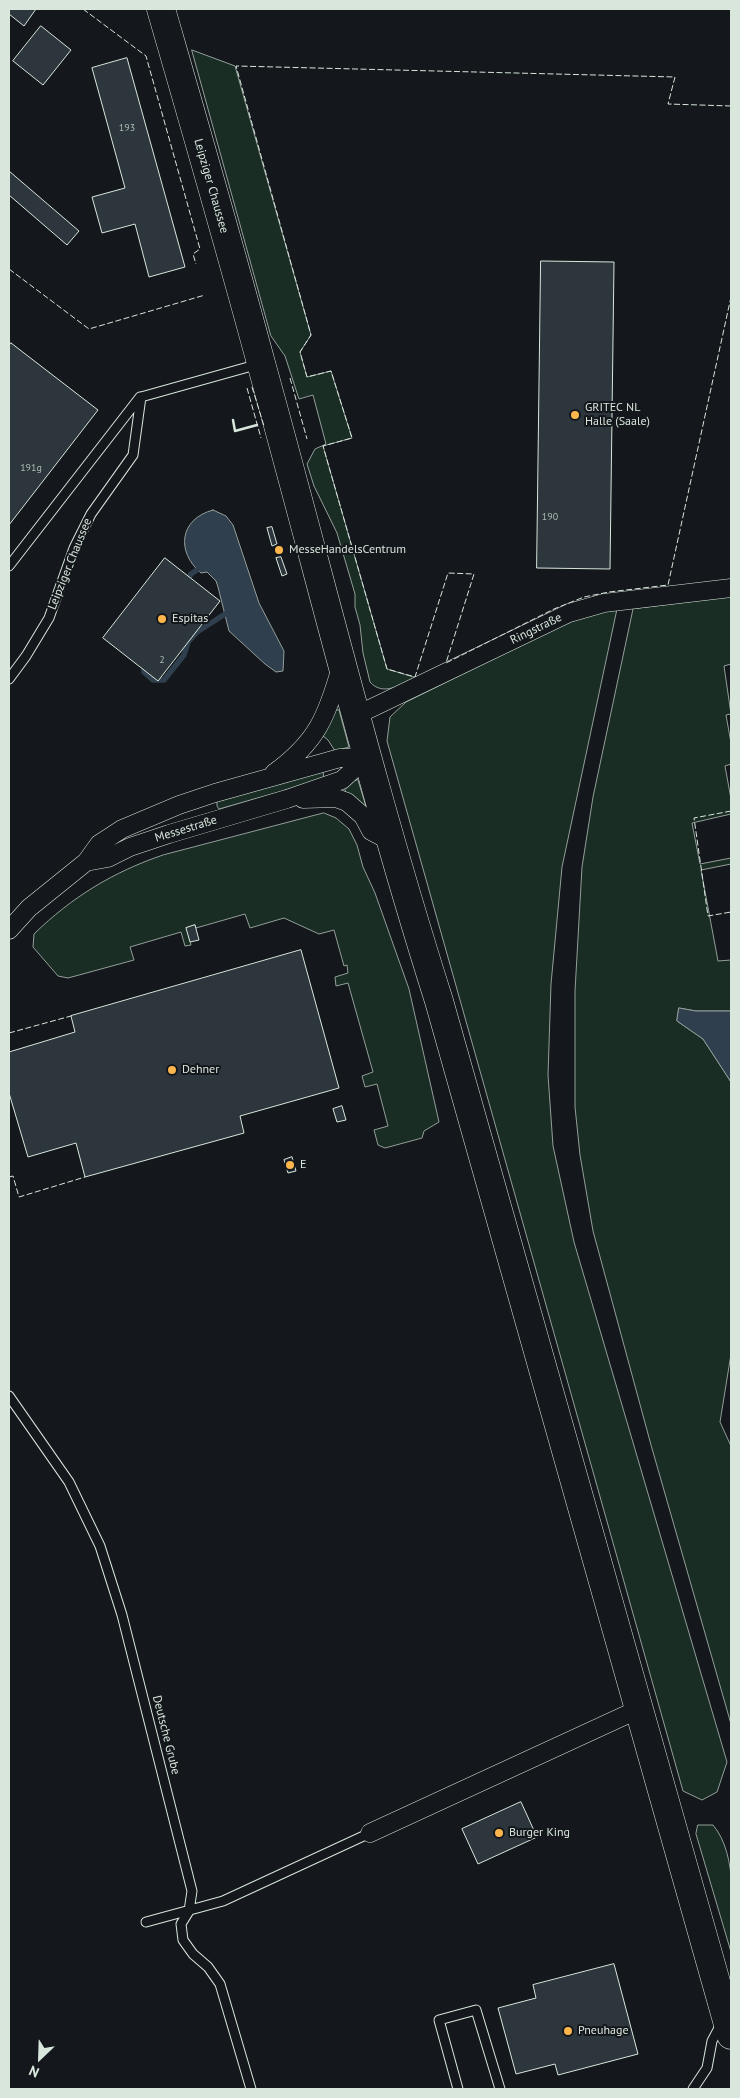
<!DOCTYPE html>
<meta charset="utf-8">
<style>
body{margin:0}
#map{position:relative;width:740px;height:2098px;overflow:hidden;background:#14181c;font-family:"PT Sans",sans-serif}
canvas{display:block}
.frame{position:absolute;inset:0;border:10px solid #d8e6dc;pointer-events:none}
.north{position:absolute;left:15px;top:2033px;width:50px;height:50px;-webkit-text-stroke:4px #14181c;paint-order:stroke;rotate:204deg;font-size:14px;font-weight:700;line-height:20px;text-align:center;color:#d8e6dc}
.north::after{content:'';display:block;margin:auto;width:18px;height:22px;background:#d8e6dc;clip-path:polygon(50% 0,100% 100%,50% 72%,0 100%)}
</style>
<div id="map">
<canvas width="740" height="2098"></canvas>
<div class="frame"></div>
<div class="north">N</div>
</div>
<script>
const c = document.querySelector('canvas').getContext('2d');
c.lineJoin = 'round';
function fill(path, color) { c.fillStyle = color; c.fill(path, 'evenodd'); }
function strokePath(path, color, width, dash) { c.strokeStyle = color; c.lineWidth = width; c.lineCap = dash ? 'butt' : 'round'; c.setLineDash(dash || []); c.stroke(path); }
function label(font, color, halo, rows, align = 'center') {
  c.font = font + ' "PT Sans",sans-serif'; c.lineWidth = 4; c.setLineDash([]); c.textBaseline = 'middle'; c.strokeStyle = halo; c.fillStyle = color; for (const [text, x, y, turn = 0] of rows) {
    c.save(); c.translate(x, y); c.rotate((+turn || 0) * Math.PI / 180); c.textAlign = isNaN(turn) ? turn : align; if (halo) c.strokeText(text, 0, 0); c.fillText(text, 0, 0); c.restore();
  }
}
const green = new Path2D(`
 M 192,50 L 235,66 L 311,335 L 300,352 L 307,377 L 331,371 L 352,438 L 323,446 L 387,669 L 417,678 C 402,684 383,697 370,682 L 363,653 L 360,625 L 355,607 L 355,594 L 337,533 L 314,486 L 307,464 L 315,449 L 326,444 L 313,395 L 299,399 L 285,356 L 271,336 Z
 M 731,597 L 731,664 L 724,666 L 731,714 L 726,715 L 731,743 L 731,764 L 725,766 L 731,799 L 731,814 L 692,823 L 700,864 L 731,858 L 731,864 L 701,870 L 718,961 L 731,960 L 731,1011 L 696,1011 L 679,1008 L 677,1021 L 703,1039 L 731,1082 L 731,1354 L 720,1422 L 731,1446 L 731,1724 L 651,1445 L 593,1231 L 580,1155 L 575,1107 L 575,991 L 582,867 L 593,797 L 633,609 Z
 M 617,609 L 562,867 L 551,984 L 548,1075 L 553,1146 L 574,1242 L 727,1762 L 717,1792 L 702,1800 L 683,1791 L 387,741 L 390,717 L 406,702 L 550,631 L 584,616 Z
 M 339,710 L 349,747 L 335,751 L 328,740 L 323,736 L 334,711 Z
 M 323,772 L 324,779 L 219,809 L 217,806 L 217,802 Z
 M 358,780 L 367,810 L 360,802 L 346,793 L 343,784 Z
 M 324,813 L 336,818 L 349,829 L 357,845 L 363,867 L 375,893 L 409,989 L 439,1122 L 424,1131 L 422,1138 L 385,1148 L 378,1145 L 374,1130 L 388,1126 L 377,1084 L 365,1087 L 362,1076 L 373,1072 L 348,983 L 336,986 L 335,977 L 348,973 L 347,965 L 344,966 L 334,930 L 319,934 L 284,918 L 250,928 L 245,914 L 196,928 L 195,925 L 187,928 L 191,945 L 185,946 L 181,932 L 130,947 L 134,960 L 68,978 L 58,976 L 33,947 L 34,934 C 72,897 113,872 163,855 Z
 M 698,1825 L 713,1825 C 739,1856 731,1913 731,1952 L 696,1834 Z`);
const water = new Path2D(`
 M 213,510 L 226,516 L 233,525 L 259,603 L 284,651 L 283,671 L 276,672 L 265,664 L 229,631 L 218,587 L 216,581 L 207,572 L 201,573 C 176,552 179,519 213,510 Z
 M 679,1008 L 696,1011 L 731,1011 L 731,1082 L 703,1039 L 677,1021 Z`);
const stream = new Path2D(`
 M 186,582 L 191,574 L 197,570
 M 144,662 L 144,672 L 153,680 L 164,680 L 184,655 L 188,642 L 197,632 L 225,614`);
const building = new Path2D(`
 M 9,9 L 36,9 L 24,26 L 9,14 Z
 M 41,26 L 71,50 L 43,85 L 13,61 Z
 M 127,58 L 185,267 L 149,277 L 135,224 L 102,233 L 92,197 L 125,188 L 92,68 Z
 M 9,171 L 79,231 L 67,245 L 9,195 Z
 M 541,261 L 614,262 L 610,569 L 537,568 Z
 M 11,343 L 98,410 L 9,525 L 9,346 Z
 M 272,527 L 277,544 L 272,546 L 267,528 Z
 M 281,557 L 287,574 L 282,576 L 276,558 Z
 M 165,558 L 220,601 L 158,681 L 103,638 Z
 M 195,925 L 199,940 L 190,942 L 186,928 Z
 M 301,950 L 339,1088 L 240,1116 L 244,1133 L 85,1177 L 76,1143 L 28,1157 L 9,1093 L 9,1052 L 75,1032 L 71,1016 Z
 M 342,1106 L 346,1120 L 337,1122 L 333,1109 Z
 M 292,1157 L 296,1171 L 288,1173 L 284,1160 Z
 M 521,1802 L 537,1837 L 478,1864 L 462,1829 Z
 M 614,1964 L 638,2054 L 558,2075 L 555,2064 L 516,2074 L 498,2008 L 536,1998 L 533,1985 Z`);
const lane = new Path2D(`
 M 9,566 L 140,397
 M 9,679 L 26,656 L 49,618 L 74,548 L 91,514 L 133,455 L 141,397 L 259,364
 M 9,1396 L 69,1482 L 100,1546 L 122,1615 L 192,1891 L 189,1911 L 181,1924 L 183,1940 L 193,1954 L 208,1967 L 220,1984 L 251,2089
 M 146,1922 L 223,1901 L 370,1833
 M 458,2089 L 439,2020 L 476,2010 L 500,2089
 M 693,2089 L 707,2068 L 712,2041 L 721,2024`);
const street = new Path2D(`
 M 355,716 L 569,613 L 604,603 L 731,588
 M 274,773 C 317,742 327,716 341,667
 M 303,799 L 336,798 L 347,802 L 363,816 L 371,831 L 390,841
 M 86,862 L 108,858 L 130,847 L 169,834 L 287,799 L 342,780 L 367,757
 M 9,930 L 29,908 L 86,862 L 99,844 L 122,829 L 179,805 L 215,793 L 340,758 L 367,757
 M 370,1833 L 639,1709`);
const primary = new Path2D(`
 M 161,9 C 195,127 229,244 261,363 C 320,576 372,790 439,1001 L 731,2035`);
const fence = new Path2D(`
 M 83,9 L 146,56 L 200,249 L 193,254 L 196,264
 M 731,106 L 668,104 L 675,77 L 236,66 L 311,335 L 300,352 L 307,377 L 331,371 L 352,438 L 323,446 L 387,669 L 415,677 L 448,573 L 474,574 L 446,663 L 554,609 L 584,597 L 609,592 L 668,585 L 731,297
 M 9,269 L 89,329 L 205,295
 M 290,378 L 307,439
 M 252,387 L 264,426
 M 247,388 L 261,438
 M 731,811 L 694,818 L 708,916 L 731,912
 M 9,1033 L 71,1016
 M 9,1177 L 13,1176 L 19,1197 L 85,1177`);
const wall = new Path2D(`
 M 233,420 L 235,431 L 257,425`);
const markers = [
 [575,415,5,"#ffb74d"],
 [279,550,5,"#ffb74d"],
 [162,619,5,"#ffb74d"],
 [172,1070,5,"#ffb74d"],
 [290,1165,5,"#ffb74d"],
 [499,1833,5,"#ffb74d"],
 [568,2031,5,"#ffb74d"]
];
const numberNames = [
 ["193",127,128],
 ["191g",31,468],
 ["190",550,517],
 ["2",162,660]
];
const streetNames = [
 ["Leipziger Chaussee",211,186,74],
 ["Leipziger Chaussee",70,564,-68],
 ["Ringstraße",536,629,-26],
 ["Messestraße",186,829,-17],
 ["Deutsche Grube",166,1735,76]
];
const poiNames = [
 ["GRITEC NL",585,408],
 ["Halle (Saale)",585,422],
 ["MesseHandelsCentrum",289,550],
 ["Espitas",172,619],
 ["Dehner",182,1070],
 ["E",300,1165],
 ["Burger King",509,1833],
 ["Pneuhage",578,2031]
];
fill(green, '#1a2d24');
strokePath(green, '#939e99', 1);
fill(water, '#2f3f4d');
strokePath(water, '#939e99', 1);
strokePath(stream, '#2f3f4d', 5.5);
fill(building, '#2c363c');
strokePath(building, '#d8e6dc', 1);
strokePath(lane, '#d8e6dc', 11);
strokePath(street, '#d8e6dc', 19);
strokePath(primary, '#d8e6dc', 29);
strokePath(lane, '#14181c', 9);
strokePath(street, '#14181c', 18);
strokePath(primary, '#14181c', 28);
strokePath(fence, '#d8e6dc', 1, [6, 2.5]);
strokePath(wall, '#d8e6dc', 2.5);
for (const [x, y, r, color] of markers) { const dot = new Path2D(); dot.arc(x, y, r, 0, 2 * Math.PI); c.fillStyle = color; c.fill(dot); strokePath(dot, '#14181c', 2); }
label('10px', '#adbab4', null, numberNames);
label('12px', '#d8e6dc', '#14181c', streetNames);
label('12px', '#d8e6dc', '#14181c', poiNames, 'left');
</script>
